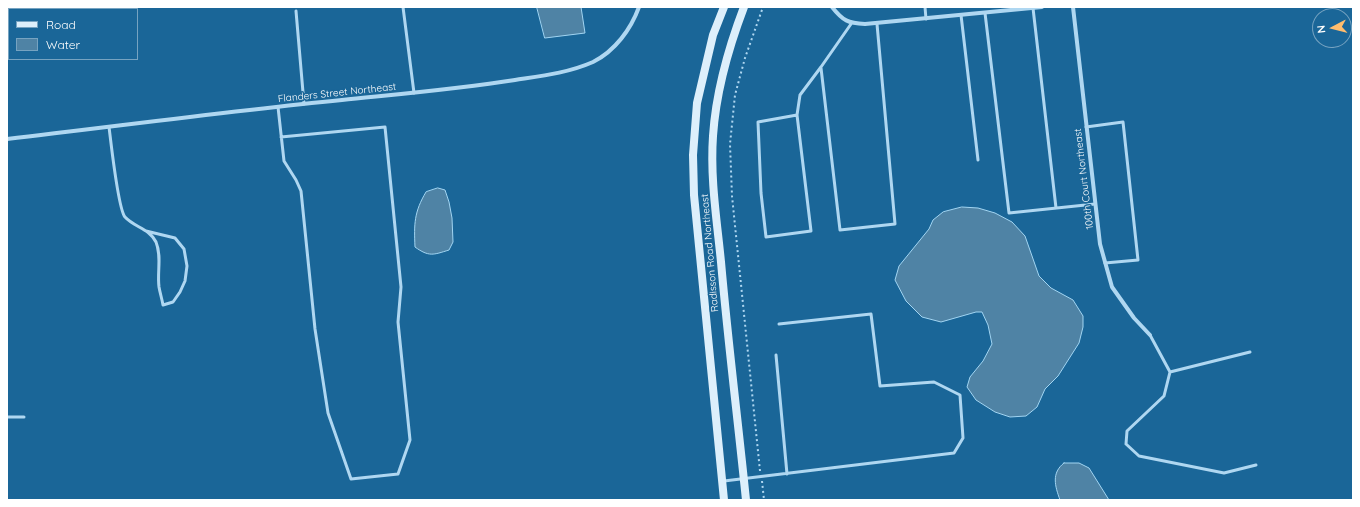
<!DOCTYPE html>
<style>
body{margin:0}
#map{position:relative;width:1360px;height:507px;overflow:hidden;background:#1a6698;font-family:Quicksand,sans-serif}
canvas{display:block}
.frame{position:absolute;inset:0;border:8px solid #fff;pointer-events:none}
.legend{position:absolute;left:8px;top:8px;width:130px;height:52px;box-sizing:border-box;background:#1a6698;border:1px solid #76a3c1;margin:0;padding:5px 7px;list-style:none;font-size:12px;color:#fff}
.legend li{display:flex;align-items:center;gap:8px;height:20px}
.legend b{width:20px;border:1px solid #76a3c1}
.north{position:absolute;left:1312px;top:8px;width:40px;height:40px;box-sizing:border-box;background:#1a6698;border:1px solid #76a3c1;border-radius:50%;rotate:263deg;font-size:11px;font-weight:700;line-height:16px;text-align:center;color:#fff}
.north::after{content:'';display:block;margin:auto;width:14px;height:18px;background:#ffbd6e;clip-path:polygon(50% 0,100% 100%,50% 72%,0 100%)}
</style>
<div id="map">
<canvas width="1360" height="507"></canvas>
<div class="frame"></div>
<ul class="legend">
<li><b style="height:5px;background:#ddeffb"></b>Road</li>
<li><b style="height:11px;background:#4f83a5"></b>Water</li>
</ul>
<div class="north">N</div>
</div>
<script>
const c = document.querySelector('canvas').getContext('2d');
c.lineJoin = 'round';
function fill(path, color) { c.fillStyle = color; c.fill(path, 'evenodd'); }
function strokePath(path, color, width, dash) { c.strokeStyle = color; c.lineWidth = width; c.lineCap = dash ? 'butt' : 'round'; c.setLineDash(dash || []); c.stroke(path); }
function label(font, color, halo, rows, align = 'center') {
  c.font = font + ' Quicksand,sans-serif'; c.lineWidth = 3; c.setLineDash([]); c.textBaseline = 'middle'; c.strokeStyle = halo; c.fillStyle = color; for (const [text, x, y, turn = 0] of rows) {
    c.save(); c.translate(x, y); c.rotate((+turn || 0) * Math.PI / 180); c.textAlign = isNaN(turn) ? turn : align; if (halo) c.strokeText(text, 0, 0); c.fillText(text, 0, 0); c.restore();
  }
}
const water = new Path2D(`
 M 537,7 L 581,7 L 585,33 L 545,38 Z
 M 438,188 L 445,190 L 449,202 L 452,218 L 453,242 L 449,250 C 433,255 429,257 415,247 C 414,224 414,212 426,192 Z
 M 962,207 L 978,208 L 995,213 L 1012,222 L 1025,236 L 1039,276 L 1051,288 L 1073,300 L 1083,316 L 1083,327 L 1079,343 L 1058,376 L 1045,389 L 1037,407 L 1026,416 L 1010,417 L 995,412 L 976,400 L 967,387 L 970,377 L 983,361 L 992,344 L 988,325 L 982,312 L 976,312 L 941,322 L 922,317 L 906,301 L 895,280 L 899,266 L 929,229 L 933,220 L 943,212 Z
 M 1064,463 L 1079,463 L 1089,468 L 1109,500 L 1060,500 C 1055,486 1051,473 1064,463 Z`);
const path = new Path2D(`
 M 760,471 L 732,196 L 730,144 L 735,95 L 745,58 L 763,7
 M 762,481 L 764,500`);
const service = new Path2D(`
 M 403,7 L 414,93
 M 925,7 L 926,19
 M 1033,8 L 1056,208
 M 296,11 L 304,104
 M 985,13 L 1009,213 L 1095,204
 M 961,15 L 978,160
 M 821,68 L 840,230 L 895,224 L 877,24
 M 278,107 L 284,161 L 296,180 L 301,191 L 315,329 L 328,413 L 351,479 L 398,474 L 410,440 L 398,322 L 401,287 L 385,127 L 281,137
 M 797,115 L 811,231 L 766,237 L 761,193 L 758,122 L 797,115 L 800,95 L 821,67 L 851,24
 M 109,127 C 111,142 118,209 125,217 C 134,227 150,229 156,242 C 162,257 157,271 159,287 C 160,293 162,299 163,305 L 173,302 L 180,292 L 185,281 L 187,266 L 184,249 L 175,238 L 146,231
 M 1086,127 L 1123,122 L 1138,260 L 1105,263
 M 1150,335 L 1170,372 L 1250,352
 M 776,355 L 787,474
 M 1170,372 L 1164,396 L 1127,431 L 1126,444 L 1139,456 L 1224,473 L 1256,465
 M 7,417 L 24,417
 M 724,481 L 954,453 L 963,438 L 960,395 L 934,382 L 880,386 L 871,314 L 779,324`);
const minor = new Path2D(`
 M 832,7 C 843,21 848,23 865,24 L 1042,7
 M 1073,7 L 1100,244 L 1112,287 L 1134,318 L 1150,335
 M 7,139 C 119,126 230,111 342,100 C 400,94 458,89 515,80 C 541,76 568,73 593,62 C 615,51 631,29 639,7`);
const secondary = new Path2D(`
 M 744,7 C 728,49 716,91 713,136 C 710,178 717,221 721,262 C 728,342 738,421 746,500
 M 724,500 L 694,195 L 693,155 L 697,103 L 713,35 L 724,7`);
const streetNames = [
 ["Flanders Street Northeast",337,93,-6],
 ["100th Court Northeast",1084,179,-97],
 ["Radisson Road Northeast",710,253,-95]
];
fill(water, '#4f83a5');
strokePath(water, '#a2d5f2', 1);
strokePath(path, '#afd7f1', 2, [2, 3]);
strokePath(service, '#afd7f1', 3);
strokePath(minor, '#afd7f1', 4);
strokePath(secondary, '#ddeffb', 8);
label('10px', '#fff', '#1a6698', streetNames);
</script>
